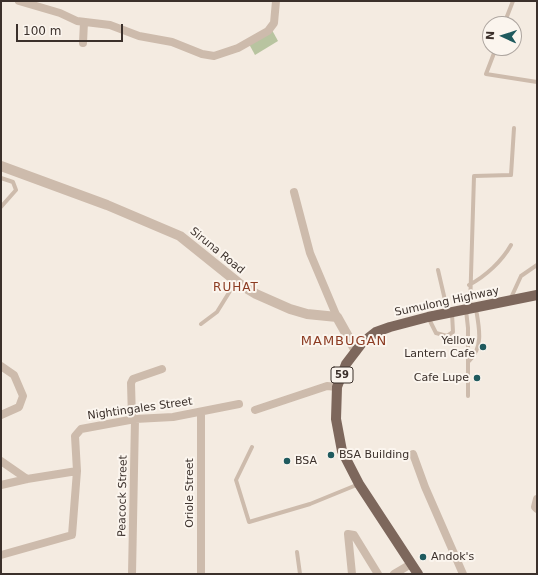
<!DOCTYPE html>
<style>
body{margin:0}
#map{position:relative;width:538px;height:575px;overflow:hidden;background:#f4ebe1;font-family:"DejaVu Sans",sans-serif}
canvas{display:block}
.frame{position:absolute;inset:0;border:2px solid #3b302b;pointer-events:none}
.north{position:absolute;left:482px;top:16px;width:40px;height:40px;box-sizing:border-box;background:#fbf5ee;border:1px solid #aea6a0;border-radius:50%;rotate:273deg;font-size:11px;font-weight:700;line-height:16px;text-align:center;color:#3b302b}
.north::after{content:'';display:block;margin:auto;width:14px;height:18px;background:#1f5a5e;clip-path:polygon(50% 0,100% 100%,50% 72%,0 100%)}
.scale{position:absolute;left:16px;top:24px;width:107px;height:18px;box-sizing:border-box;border:2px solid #3b302b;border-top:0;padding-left:5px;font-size:12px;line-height:14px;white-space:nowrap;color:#3b302b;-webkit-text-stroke:3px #fbf5ee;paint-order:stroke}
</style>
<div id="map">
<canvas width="538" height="575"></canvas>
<div class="frame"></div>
<div class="north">N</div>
<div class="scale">100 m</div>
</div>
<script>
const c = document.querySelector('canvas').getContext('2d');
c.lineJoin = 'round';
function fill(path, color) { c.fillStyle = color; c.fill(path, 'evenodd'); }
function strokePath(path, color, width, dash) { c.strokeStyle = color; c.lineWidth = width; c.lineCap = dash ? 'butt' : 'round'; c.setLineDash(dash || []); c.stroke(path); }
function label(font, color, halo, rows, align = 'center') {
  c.font = font + ' "DejaVu Sans",sans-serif'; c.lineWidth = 4; c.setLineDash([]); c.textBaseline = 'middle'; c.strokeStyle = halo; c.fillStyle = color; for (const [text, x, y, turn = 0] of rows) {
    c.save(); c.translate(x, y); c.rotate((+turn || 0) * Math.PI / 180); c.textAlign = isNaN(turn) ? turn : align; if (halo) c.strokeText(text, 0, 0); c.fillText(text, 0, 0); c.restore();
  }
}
const green = new Path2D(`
 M 272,30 L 278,41 L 255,55 L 249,44 Z`);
const service = new Path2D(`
 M 504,24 L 513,1
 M 496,48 L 486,74 L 537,82
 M 1,178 L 13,182 L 16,190 L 1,207
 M 438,270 L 448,313
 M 469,285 C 486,276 502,261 511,245
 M 510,300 L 521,276 L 537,265
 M 470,308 L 474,176 L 511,175 L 514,128
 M 466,310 L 468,328 L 468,396
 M 428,317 L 436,333 L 447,336 L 453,332 L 452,313
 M 201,324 L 217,312 L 235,283
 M 469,361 C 484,347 479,327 476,309
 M 252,447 L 236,480 L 249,522 L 310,504 L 359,484
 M 297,552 L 300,574`);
const minor = new Path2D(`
 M 19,1 L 60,13 L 77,21 L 110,25 L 139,36 L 172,42 L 202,54 L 214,56 L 238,48 L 268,31 L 274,23 L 276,1
 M 83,43 L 84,22
 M 294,192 L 310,253 L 337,317
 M 1,366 L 14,375 L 23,396 L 19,407 L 1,415
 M 255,410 L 327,386 L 337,387
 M 201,412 L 201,574
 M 132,419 L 131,383 L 133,379 L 162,369
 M 413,454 L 425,487 L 463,574
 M 1,461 L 27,479
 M 1,485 L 27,479 L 77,471
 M 537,499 L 535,507 L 537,509
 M 1,555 L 72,535 L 77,471 L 75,436 L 81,429 L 135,419 L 173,417 L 239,404
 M 132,574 L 135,419
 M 352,574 L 348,534 L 354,535 L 378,574
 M 394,574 L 411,564`);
const tertiary = new Path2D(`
 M 1,166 L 107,205 L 180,236 L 241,285 L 256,294 L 290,309 L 307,314 L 337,317 L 356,351`);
const primary = new Path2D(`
 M 418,574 L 359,484 L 342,451 L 336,419 L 337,387 L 346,364 L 362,343 L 376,332 L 390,327 L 428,317 L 537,295`);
const markers = [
 [483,347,4,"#1f5a5e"],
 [477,378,4,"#1f5a5e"],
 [331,455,4,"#1f5a5e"],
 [287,461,4,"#1f5a5e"],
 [423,557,4,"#1f5a5e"]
];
const shields = [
 [342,375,22]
];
const shieldNames = [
 ["59",342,375]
];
const streetNames = [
 ["Siruna Road",217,251,39],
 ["Sumulong Highway",447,302,-12],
 ["Nightingales Street",140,409,-8],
 ["Oriole Street",190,493,-90],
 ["Peacock Street",123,496,-89]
];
const poiNames = [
 ["Yellow",475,341,"right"],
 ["Lantern Cafe",475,354,"right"],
 ["Cafe Lupe",469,378,"right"],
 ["BSA Building",339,455],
 ["BSA",295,461],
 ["Andok's",431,557]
];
const neighbourhoodNames = [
 ["RUHAT",236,288]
];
const quarterNames = [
 ["MAMBUGAN",344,342]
];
fill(green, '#b8c4a0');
strokePath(service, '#cdbbac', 4);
strokePath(minor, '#cdbbac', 8);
strokePath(tertiary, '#cdbbac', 10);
strokePath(primary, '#7d675c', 10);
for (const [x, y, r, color] of markers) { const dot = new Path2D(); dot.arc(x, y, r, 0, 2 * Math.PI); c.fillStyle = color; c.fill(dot); strokePath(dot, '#fbf5ee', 1.5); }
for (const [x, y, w] of shields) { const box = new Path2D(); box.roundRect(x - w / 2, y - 8, w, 16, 3); c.fillStyle = '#fbf5ee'; c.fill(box); strokePath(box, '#3b302b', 1); }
label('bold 10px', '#3b302b', null, shieldNames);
label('11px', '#3b302b', '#fbf5ee', streetNames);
label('11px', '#3b302b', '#fbf5ee', poiNames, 'left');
c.letterSpacing = '1px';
label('12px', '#8c3b22', '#fbf5ee', neighbourhoodNames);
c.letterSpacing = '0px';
c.letterSpacing = '1px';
label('13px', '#8c3b22', '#fbf5ee', quarterNames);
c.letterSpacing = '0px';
</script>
